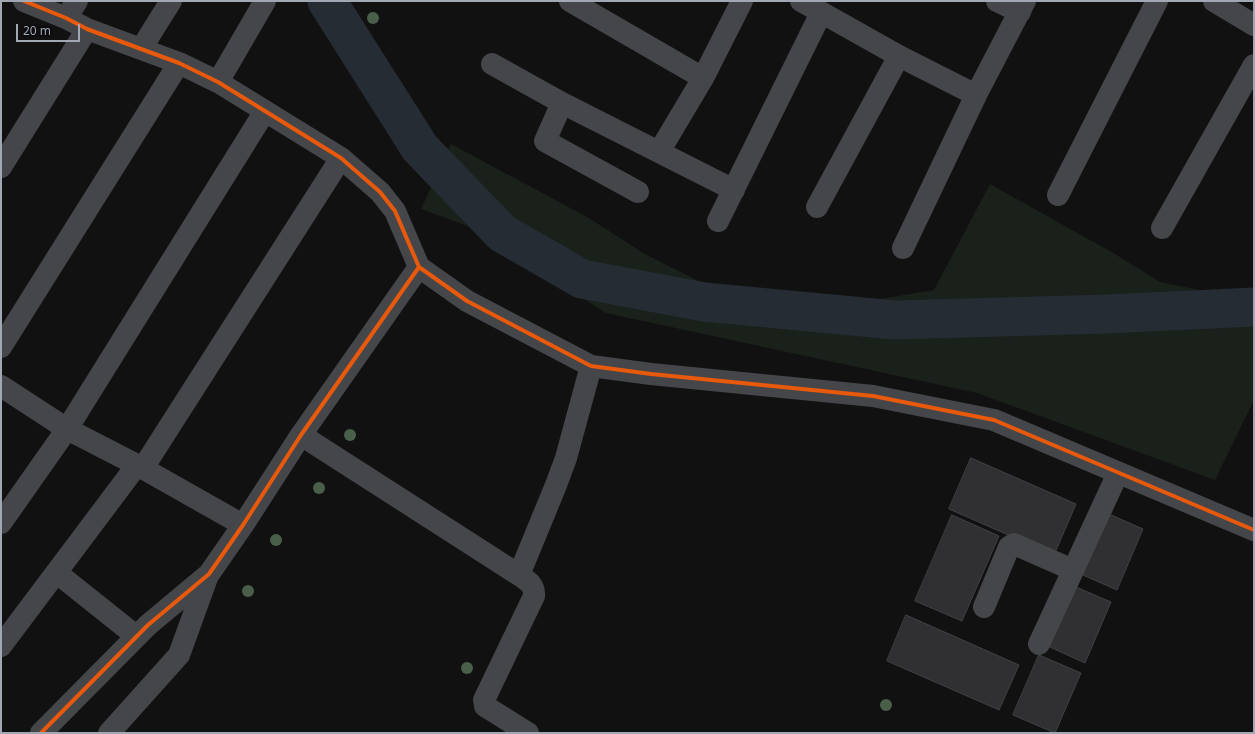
<!DOCTYPE html>
<style>
body{margin:0}
#map{position:relative;width:1255px;height:734px;overflow:hidden;background:#111;font-family:"Noto Sans",sans-serif}
canvas{display:block}
.frame{position:absolute;inset:0;border:2px solid #a1a7b3;pointer-events:none}
.scale{position:absolute;left:16px;top:24px;width:64px;height:18px;box-sizing:border-box;border:2px solid #a1a7b3;border-top:0;padding-left:5px;font-size:12px;line-height:14px;white-space:nowrap;color:#a1a7b3;-webkit-text-stroke:3px #0b0b0d;paint-order:stroke}
</style>
<div id="map">
<canvas width="1255" height="734"></canvas>
<div class="frame"></div>
<div class="scale">20 m</div>
</div>
<script>
const c = document.querySelector('canvas').getContext('2d');
c.lineJoin = 'round';
function fill(path, color) { c.fillStyle = color; c.fill(path, 'evenodd'); }
function strokePath(path, color, width, dash) { c.strokeStyle = color; c.lineWidth = width; c.lineCap = dash ? 'butt' : 'round'; c.setLineDash(dash || []); c.stroke(path); }
const green = new Path2D(`
 M 451,144 L 589,218 L 643,253 L 730,297 L 798,295 L 874,300 L 934,290 L 990,184 L 1115,254 L 1160,282 L 1254,301 L 1254,400 L 1215,480 L 977,393 L 606,313 L 470,227 L 421,209 Z`);
const river = new Path2D(`
 M 327,1 L 420,148 L 502,233 L 582,279 L 704,302 L 895,320 L 1107,314 L 1254,307`);
const building = new Path2D(`
 M 971,458 L 1076,504 L 1054,555 L 949,509 Z
 M 1102,511 L 1143,529 L 1117,590 L 1076,572 Z
 M 952,515 L 999,536 L 962,621 L 915,601 Z
 M 1069,584 L 1111,602 L 1085,663 L 1043,644 Z
 M 906,615 L 1019,665 L 999,710 L 887,661 Z
 M 1039,655 L 1081,673 L 1055,733 L 1013,715 Z`);
const minor = new Path2D(`
 M 24,1 L 66,18 L 87,29 L 179,63 L 218,82 L 341,158 L 380,192 L 395,211 L 419,267 L 467,301 L 591,366 L 651,374 L 873,396 L 994,420 L 1254,530
 M 570,1 L 703,78
 M 801,1 L 899,56 L 976,95
 M 997,1 L 1020,12
 M 1214,1 L 1254,25
 M 66,18 L 77,1
 M 141,49 L 171,1
 M 492,64 L 562,103 L 734,190
 M 218,82 L 265,1
 M 562,103 L 545,141 L 638,192
 M 659,152 L 703,78 L 742,1
 M 1,167 L 87,29
 M 1058,195 L 1157,1
 M 817,207 L 899,56
 M 718,221 L 821,13
 M 1162,228 L 1254,65
 M 903,248 L 976,95 L 1025,1
 M 1,347 L 179,63
 M 1,386 L 67,429 L 137,465 L 1,646
 M 301,435 L 519,575 C 528,581 535,585 534,596 L 484,700 L 485,706 L 488,708 L 528,733
 M 137,465 L 243,525
 M 143,468 L 341,158
 M 1,523 L 67,429 L 265,111
 M 57,573 L 136,636
 M 519,575 L 556,485 L 566,458 L 591,366
 M 984,607 L 1009,547 L 1014,544 L 1073,570
 M 1039,644 L 1118,473
 M 41,733 L 148,625 L 209,574 L 243,525 L 301,435 L 419,267
 M 109,733 L 179,655 L 208,575`);
const cycleway = new Path2D(`
 M 24,1 L 66,18 L 87,29 L 179,63 L 218,82 L 341,158 L 380,192 L 395,211 L 419,267 L 467,301 L 591,366 L 651,374 L 873,396 L 994,420 L 1254,530
 M 41,733 L 148,625 L 209,574 L 243,525 L 301,435 L 419,267`);
const trees = [
 [373,18],
 [350,435],
 [319,488],
 [276,540],
 [248,591],
 [467,668],
 [886,705]
];
fill(green, '#1a201a');
strokePath(river, '#252c33', 39);
fill(building, '#303032');
strokePath(building, '#404145', 1);
strokePath(minor, '#45464a', 22);
strokePath(cycleway, '#e8590c', 4);
c.fillStyle = '#495f4a';
for (const [x, y] of trees) { c.beginPath(); c.arc(x, y, 6, 0, 2 * Math.PI); c.fill(); }
</script>
